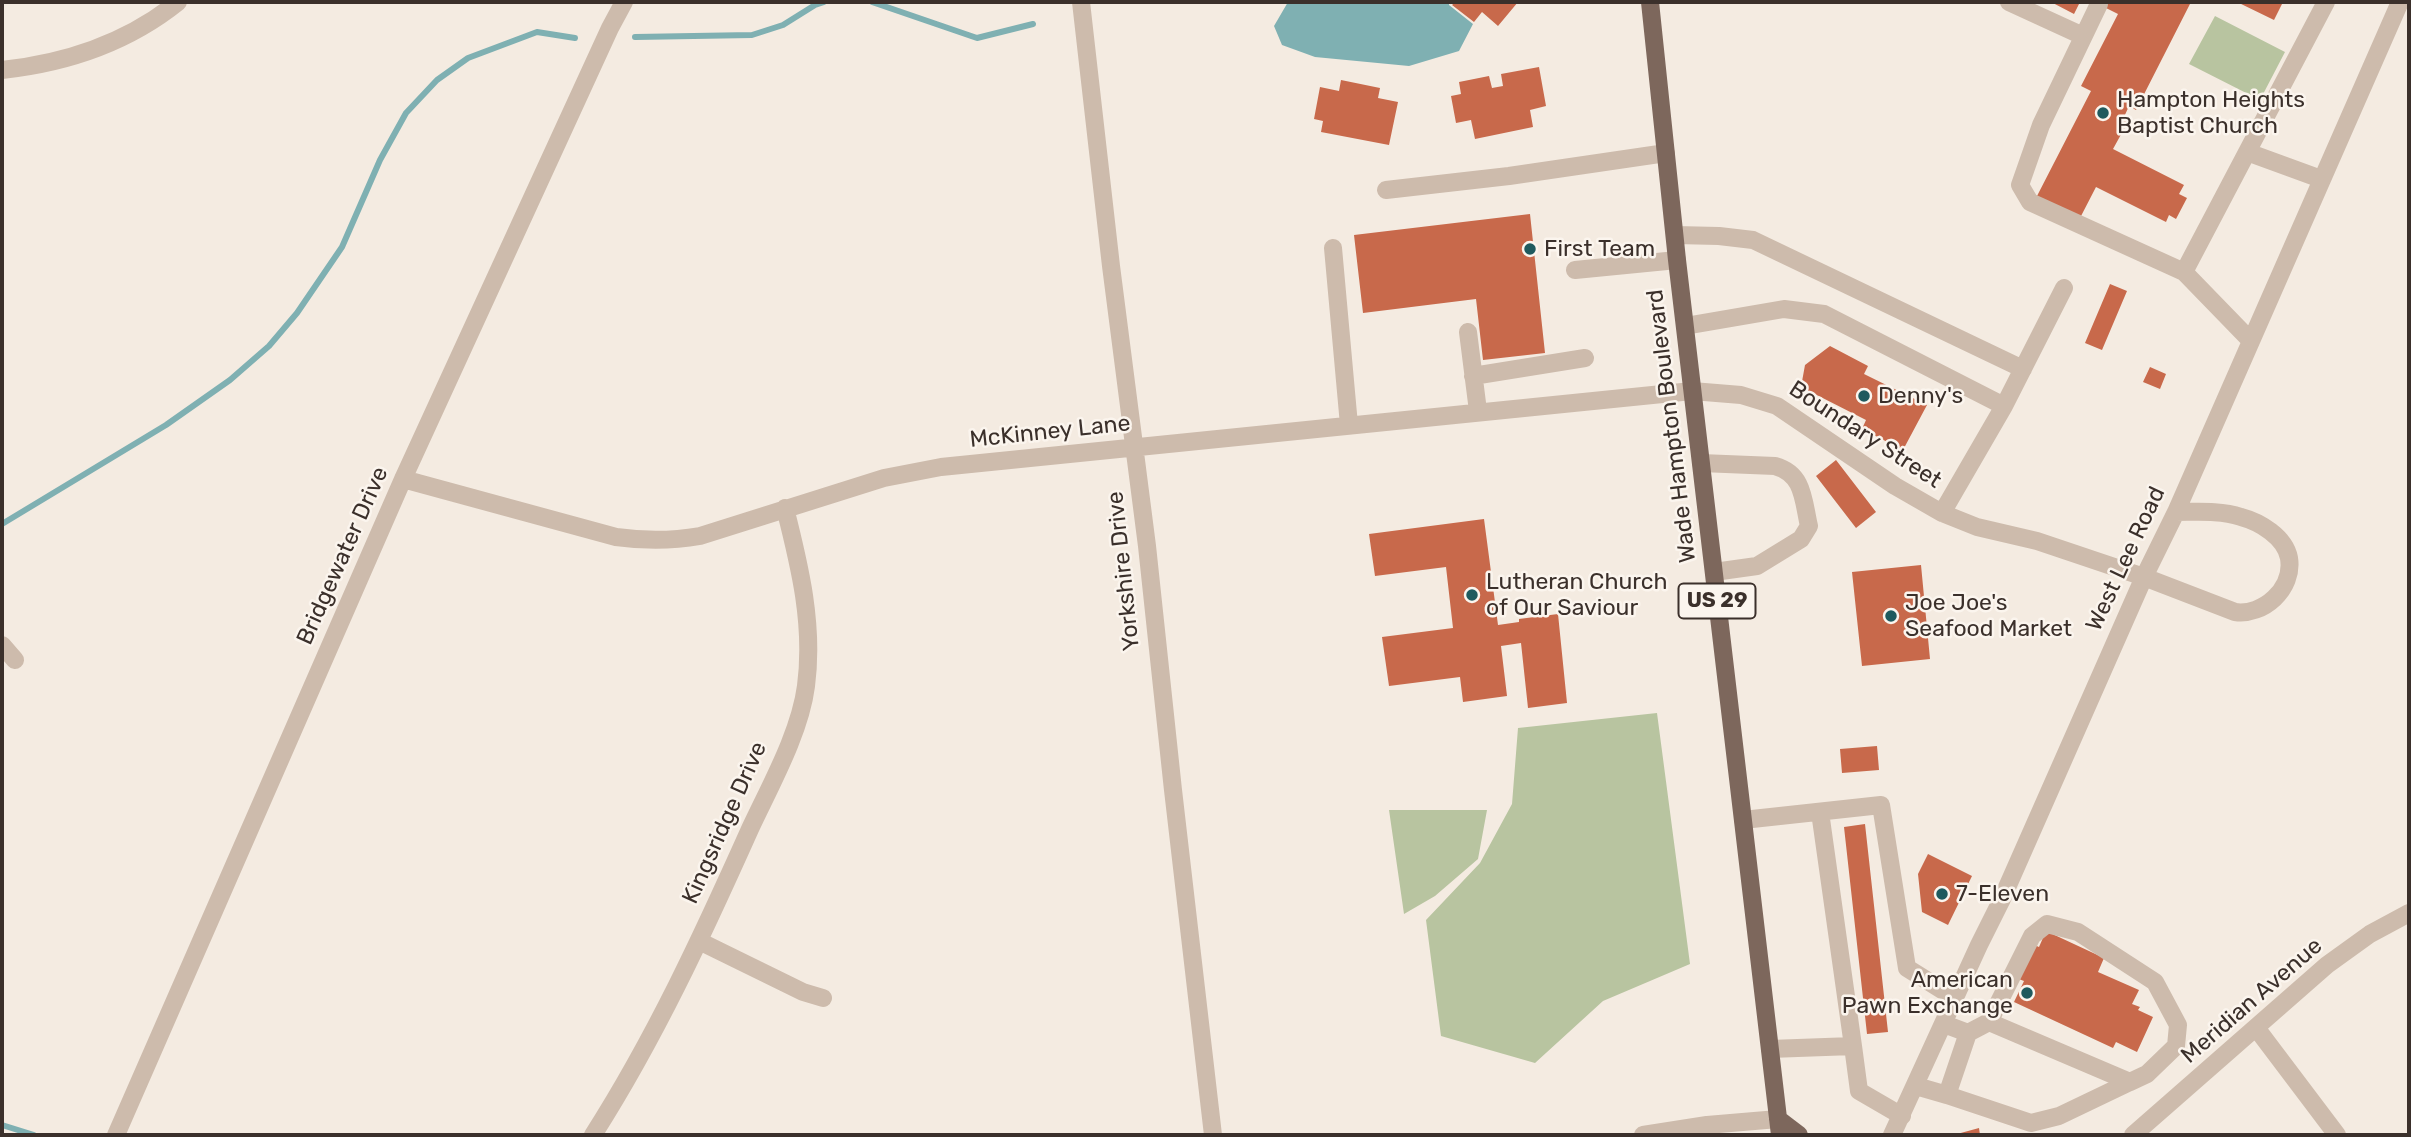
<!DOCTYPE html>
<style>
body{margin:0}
#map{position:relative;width:2411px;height:1137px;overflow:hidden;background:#f4ebe1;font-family:Rubik,sans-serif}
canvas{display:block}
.frame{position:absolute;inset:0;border:4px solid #3b302b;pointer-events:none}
</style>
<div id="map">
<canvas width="2411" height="1137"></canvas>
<div class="frame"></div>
</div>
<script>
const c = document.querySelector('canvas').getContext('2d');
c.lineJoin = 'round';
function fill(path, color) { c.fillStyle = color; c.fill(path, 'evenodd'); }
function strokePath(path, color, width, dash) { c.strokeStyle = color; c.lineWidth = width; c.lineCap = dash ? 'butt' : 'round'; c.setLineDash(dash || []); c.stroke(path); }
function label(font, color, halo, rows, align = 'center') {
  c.font = font + ' Rubik,sans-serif'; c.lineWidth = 5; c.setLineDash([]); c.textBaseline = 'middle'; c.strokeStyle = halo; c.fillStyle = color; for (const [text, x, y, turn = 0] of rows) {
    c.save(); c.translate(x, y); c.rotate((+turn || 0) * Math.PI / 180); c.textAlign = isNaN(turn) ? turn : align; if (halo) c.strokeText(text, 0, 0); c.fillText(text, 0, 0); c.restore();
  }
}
const green = new Path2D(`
 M 2215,16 L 2285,52 L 2260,100 L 2189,64 Z
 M 1657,713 L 1690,964 L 1603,1001 L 1535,1063 L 1441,1036 L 1426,920 L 1480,863 L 1512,804 L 1518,728 Z
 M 1389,810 L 1487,810 L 1478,859 L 1435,896 L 1404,914 Z`);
const water = new Path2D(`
 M 1288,2 L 1449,2 L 1449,5 L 1473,24 L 1459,51 L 1409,66 L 1315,57 L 1282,45 L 1274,26 Z`);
const stream = new Path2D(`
 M 872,2 L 977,38 L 1033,24
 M 635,37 L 752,35 L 783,25 L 815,5 L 824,2
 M 2,524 L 166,425 L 230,380 L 269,346 L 297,313 L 342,247 L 380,160 L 406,113 L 437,80 L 468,58 L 537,32 L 575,38
 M 2,1125 L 34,1135`);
const building = new Path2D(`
 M 1455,2 L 1518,2 L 1498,26 L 1482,12 L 1474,22 L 1452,5 Z
 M 2051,2 L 2080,2 L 2074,14 Z
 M 2094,2 L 2191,2 L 2136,110 L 2129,106 L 2124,117 L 2129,120 L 2113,149 L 2184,185 L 2179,194 L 2187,198 L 2176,219 L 2169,215 L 2166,222 L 2096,187 L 2080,218 L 2037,196 L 2091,91 L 2081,86 L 2118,14 Z
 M 2237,2 L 2283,2 L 2274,20 Z
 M 1539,67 L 1546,106 L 1530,110 L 1533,127 L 1475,139 L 1471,120 L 1456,123 L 1451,96 L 1461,94 L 1459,82 L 1489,76 L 1492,88 L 1503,86 L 1501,74 Z
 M 1341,80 L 1380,88 L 1378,98 L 1398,102 L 1389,145 L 1321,132 L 1323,121 L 1314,119 L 1320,87 L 1339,91 Z
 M 1530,214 L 1545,353 L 1483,360 L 1476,299 L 1363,313 L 1354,235 Z
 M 2110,284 L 2127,291 L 2102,350 L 2085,343 Z
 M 1830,346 L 1868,366 L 1864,374 L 1927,405 L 1903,450 L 1862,429 L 1866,420 L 1801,387 L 1805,365 Z
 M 2150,367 L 2166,374 L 2160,389 L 2143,382 Z
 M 1836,460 L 1876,512 L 1856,528 L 1816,476 Z
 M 1484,519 L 1498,625 L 1519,622 L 1519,619 L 1558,614 L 1567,703 L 1528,708 L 1521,643 L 1501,646 L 1507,696 L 1463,702 L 1460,677 L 1389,686 L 1382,637 L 1453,628 L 1446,567 L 1375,576 L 1369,534 Z
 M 1921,565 L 1930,659 L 1862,666 L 1852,572 Z
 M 1877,746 L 1879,770 L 1842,773 L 1840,749 Z
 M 1865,824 L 1888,1032 L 1867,1034 L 1844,827 Z
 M 1928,854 L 1972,876 L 1948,925 L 1922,912 L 1918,874 Z
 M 2046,931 L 2104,958 L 2098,972 L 2139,990 L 2132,1004 L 2140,1007 L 2138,1010 L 2153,1017 L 2137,1052 L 2116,1042 L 2113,1048 L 2014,1002 L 2024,981 L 2016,978 L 2032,944 L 2039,947 Z
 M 1979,1128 L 1980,1135 L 1957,1135 L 1957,1134 Z`);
const path = new Path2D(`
 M 1539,609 L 1539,617`);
const minor = new Path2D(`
 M 1081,2 L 1111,266 L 1147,546 L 1173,790 L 1213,1135
 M 2009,2 L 2083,36
 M 2099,4 L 2041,125 L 2020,185 L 2030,202 L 2184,272 L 2250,340
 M 2,70 C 67,63 127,43 178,2
 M 2247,152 L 2321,179
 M 1386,190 L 1509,176 L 1666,153
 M 1675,235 L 1719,236 L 1753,240 L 2023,369
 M 1333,248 L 1349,425
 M 1575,270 L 1677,260
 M 2184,272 L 2326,2
 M 1685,326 L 1784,309 L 1824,314 L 2004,406
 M 1468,332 L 1478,411
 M 1473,376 L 1585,358
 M 1701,463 L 1775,466 C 1804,474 1803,500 1809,526 L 1801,539 L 1757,566 L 1714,572
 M 403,479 L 616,537 C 645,541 671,541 700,536 L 884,478 L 941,467 L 1692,391 L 1741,395 L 1777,406 L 1895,486 L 1942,513 L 1977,527 L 2037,541 L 2144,577 L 2235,612 C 2263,616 2294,589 2289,558 C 2285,537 2260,522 2241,517 C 2220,510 2197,512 2176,512
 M 1942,513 L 2004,406 L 2064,288
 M 2,645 L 15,660
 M 1820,812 L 1853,1046
 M 1743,820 L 1881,805 L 1907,968 L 1955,998
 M 699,941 L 803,992 L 823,998
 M 1944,1024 L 1968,1033 L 1989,1022 L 2130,1082 L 2147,1074 L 2176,1046 L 2178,1025 L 2155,982 L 2078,932 L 2047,924 L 2032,936 L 1989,1022
 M 2257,1029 L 2337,1135
 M 1770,1049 L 1853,1046 L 1859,1091 L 1902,1116
 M 1916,1086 L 1947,1095 L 1968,1033
 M 1947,1095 L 2031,1123 L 2059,1116 L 2130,1082
 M 116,1135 L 403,479 L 610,28 L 624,2
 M 593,1135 C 655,1038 703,934 750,829 C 770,786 800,733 806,686 C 814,625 800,567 785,508
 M 1643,1135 L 1707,1125 L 1778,1119
 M 1892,1135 L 1979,945 L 2001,901 L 2144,577 L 2176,512 L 2400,2
 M 2133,1135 L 2327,965 L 2370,934 L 2409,913`);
const major = new Path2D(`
 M 1650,2 L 1677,260 L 1780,1135
 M 1778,1119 L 1799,1135`);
const markers = [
 [2103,113,7,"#1f5a5e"],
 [1530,249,7,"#1f5a5e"],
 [1864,396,7,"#1f5a5e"],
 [1472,595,7,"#1f5a5e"],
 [1891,616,7,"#1f5a5e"],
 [1942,894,7,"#1f5a5e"],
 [2027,993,7,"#1f5a5e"]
];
const shields = [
 [1717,601,77]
];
const shieldNames = [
 ["US 29",1717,601]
];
const poiNames = [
 ["Hampton Heights",2117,100],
 ["Baptist Church",2117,126],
 ["First Team",1544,249],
 ["Denny's",1878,396],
 ["Lutheran Church",1486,582],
 ["of Our Saviour",1486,608],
 ["Joe Joe's",1905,603],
 ["Seafood Market",1905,629],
 ["7-Eleven",1956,894],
 ["American",2013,980,"right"],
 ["Pawn Exchange",2013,1006,"right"]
];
const streetNames = [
 ["Wade Hampton Boulevard",1672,426,-97],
 ["McKinney Lane",1050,432,-6],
 ["Boundary Street",1865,435,33],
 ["Bridgewater Drive",343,556,-66],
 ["West Lee Road",2126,559,-65],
 ["Yorkshire Drive",1124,571,-96],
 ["Kingsridge Drive",725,823,-66],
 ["Meridian Avenue",2252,1001,-41]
];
fill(green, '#b8c4a0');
fill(water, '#7fb0b2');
strokePath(stream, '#7fb0b2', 6);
fill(building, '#c8694b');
strokePath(path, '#b9a596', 3.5, [3.5, 3.5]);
strokePath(minor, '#cdbbac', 18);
strokePath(major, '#7d675c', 18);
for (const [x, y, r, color] of markers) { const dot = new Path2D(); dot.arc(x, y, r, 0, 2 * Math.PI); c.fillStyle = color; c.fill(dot); strokePath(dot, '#fbf5ee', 2.5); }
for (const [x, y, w] of shields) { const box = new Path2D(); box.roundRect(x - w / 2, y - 17.5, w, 35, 5); c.fillStyle = '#fbf5ee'; c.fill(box); strokePath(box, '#3b302b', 2); }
label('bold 21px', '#3b302b', null, shieldNames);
label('23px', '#3b302b', '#fbf5ee', poiNames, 'left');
label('23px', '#3b302b', '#fbf5ee', streetNames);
</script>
